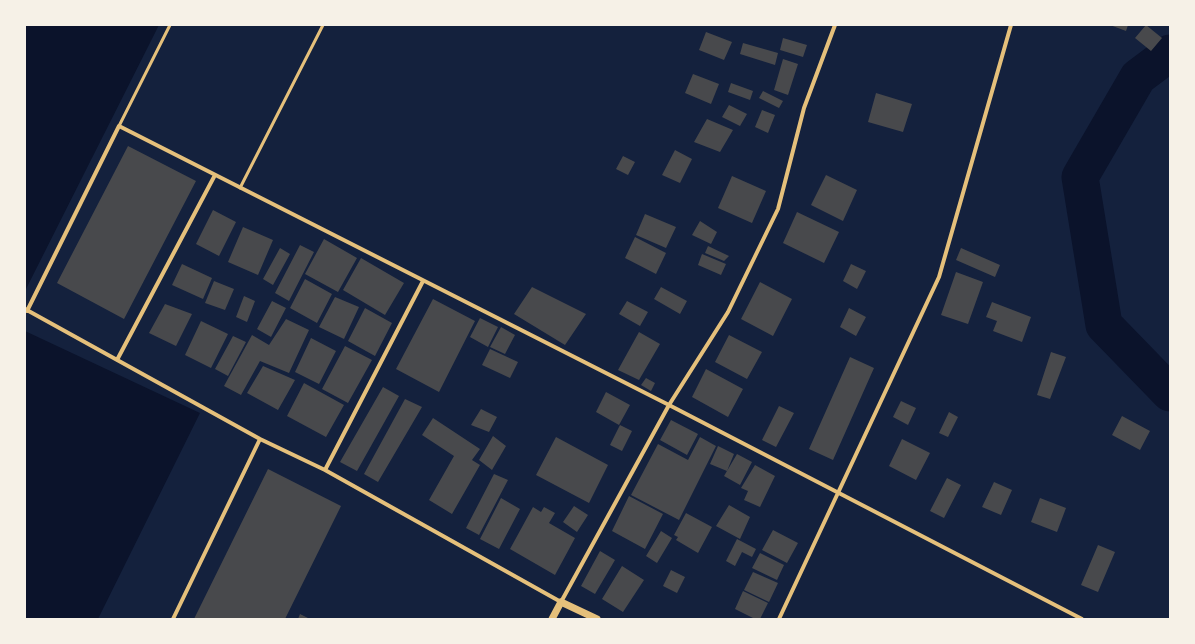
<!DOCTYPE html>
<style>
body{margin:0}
#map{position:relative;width:1195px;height:644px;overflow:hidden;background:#14213d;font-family:Montserrat,sans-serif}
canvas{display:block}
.frame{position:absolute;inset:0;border:26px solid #f6f1e7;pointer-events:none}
</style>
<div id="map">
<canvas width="1195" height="644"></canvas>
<div class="frame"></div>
</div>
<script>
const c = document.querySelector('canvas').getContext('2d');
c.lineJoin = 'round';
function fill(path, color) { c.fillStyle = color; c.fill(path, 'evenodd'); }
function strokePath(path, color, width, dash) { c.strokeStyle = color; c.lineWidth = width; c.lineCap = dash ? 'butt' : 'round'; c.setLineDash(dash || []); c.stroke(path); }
const water = new Path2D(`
 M 25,25 L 159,25 L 25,291 Z
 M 25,331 L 200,413 L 98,619 L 25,619 Z`);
const river = new Path2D(`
 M 1170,53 L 1138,77 L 1080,177 L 1104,325 L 1170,393`);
const building = new Path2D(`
 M 1110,25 L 1128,25 L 1126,31 Z
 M 1146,25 L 1162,38 L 1151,51 L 1135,38 Z
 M 706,32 L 732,42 L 724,60 L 699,50 Z
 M 783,38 L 807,45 L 803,57 L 780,50 Z
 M 743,43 L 778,53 L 775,65 L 740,54 Z
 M 783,59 L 798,64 L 788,95 L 774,90 Z
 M 693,74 L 719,84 L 711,104 L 685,93 Z
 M 731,83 L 753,91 L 750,100 L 728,92 Z
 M 763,91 L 783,101 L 779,108 L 759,98 Z
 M 876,93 L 912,104 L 903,132 L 868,122 Z
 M 729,105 L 747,114 L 740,126 L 722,117 Z
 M 762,110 L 775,115 L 768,133 L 755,127 Z
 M 707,119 L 733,130 L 720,152 L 694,142 Z
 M 128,146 L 196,181 L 124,319 L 57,283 Z
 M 675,150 L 692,159 L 680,183 L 662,175 Z
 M 623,156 L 635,162 L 628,175 L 616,169 Z
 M 826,175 L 857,190 L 843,221 L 811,205 Z
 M 732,176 L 766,191 L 752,223 L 718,208 Z
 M 213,210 L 236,222 L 219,256 L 196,244 Z
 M 797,212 L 839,232 L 824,263 L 783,243 Z
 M 645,214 L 676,227 L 666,248 L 636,235 Z
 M 700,221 L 717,232 L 711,244 L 692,235 Z
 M 243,227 L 273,240 L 258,275 L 228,262 Z
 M 635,237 L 666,253 L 656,274 L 625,258 Z
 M 324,239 L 357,258 L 338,292 L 305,274 Z
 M 300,245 L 314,252 L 289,301 L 275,293 Z
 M 708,246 L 729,256 L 724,261 L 705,253 Z
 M 280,248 L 290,254 L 273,285 L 263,279 Z
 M 961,248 L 1000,265 L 995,277 L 956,260 Z
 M 702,254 L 726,264 L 721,275 L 698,265 Z
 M 361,258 L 404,283 L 385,315 L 343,290 Z
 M 182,264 L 212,278 L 203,299 L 172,285 Z
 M 851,264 L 866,271 L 857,289 L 843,281 Z
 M 956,272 L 983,282 L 968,324 L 941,315 Z
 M 305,279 L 332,294 L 317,323 L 290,308 Z
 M 214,281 L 234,289 L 225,310 L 205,303 Z
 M 760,282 L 792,299 L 773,336 L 741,319 Z
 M 532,287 L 586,314 L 565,345 L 514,314 Z
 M 661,287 L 687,301 L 680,314 L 654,299 Z
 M 244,296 L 255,301 L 247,322 L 236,317 Z
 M 335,297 L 359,307 L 344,339 L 319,327 Z
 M 433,299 L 475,321 L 439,392 L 396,369 Z
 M 272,301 L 286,308 L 271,337 L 257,329 Z
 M 627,301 L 648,312 L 640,326 L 619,314 Z
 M 992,302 L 1031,317 L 1022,342 L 993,331 L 997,321 L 986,317 Z
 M 165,304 L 192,314 L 176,346 L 149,333 Z
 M 365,308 L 392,323 L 375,356 L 348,341 Z
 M 849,308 L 866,317 L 856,336 L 840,327 Z
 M 480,318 L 498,327 L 488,347 L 470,337 Z
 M 286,319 L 309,330 L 289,373 L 260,361 L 241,395 L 224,386 L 252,335 L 269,345 Z
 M 201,321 L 228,334 L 211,368 L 185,355 Z
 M 501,327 L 515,335 L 505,354 L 490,347 Z
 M 639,332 L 660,344 L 639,380 L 618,370 Z
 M 729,335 L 762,352 L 747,379 L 715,362 Z
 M 233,336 L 246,342 L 228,376 L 215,369 Z
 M 311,338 L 336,351 L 319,384 L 295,372 Z
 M 345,346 L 372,360 L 348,403 L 322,389 Z
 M 490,349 L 518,362 L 510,378 L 482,365 Z
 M 1051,352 L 1066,357 L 1050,399 L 1037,395 Z
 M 850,357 L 874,368 L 833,460 L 809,449 Z
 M 263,366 L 295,380 L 278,410 L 247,393 Z
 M 706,369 L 743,389 L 728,417 L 692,397 Z
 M 646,378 L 655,383 L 651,391 L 641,385 Z
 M 304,383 L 344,405 L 326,437 L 287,416 Z
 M 383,387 L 399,396 L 357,471 L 340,462 Z
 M 606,392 L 630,405 L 619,425 L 596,412 Z
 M 405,399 L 422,407 L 378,482 L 364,474 Z
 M 901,401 L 916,408 L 908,425 L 893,417 Z
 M 779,406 L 794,413 L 776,447 L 762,440 Z
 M 481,409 L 497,417 L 489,432 L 471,425 Z
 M 949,412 L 958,417 L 948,437 L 939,433 Z
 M 1122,416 L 1150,431 L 1140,450 L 1112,435 Z
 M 433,418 L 480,449 L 472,460 L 480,465 L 452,514 L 429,500 L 454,456 L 422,435 Z
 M 671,420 L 698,434 L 687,455 L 660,440 Z
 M 620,425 L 632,431 L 622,451 L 610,445 Z
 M 493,436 L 506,446 L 492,470 L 479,460 Z
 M 556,437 L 608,465 L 589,503 L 536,475 Z
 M 700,437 L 716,446 L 679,520 L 631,495 L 658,444 L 688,460 Z
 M 902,439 L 930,453 L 916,480 L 889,466 Z
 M 718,446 L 734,454 L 727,471 L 710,464 Z
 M 737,454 L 752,462 L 740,485 L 724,476 Z
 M 755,465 L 775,476 L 760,507 L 744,500 L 748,491 L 741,488 Z
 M 268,469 L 341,506 L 285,619 L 194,619 Z
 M 494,474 L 508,480 L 479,535 L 466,528 Z
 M 947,478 L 961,485 L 944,518 L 930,511 Z
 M 994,482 L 1012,490 L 1001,515 L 982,507 Z
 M 629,496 L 663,514 L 645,549 L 612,531 Z
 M 501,498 L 520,509 L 499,549 L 480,539 Z
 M 1040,498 L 1066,508 L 1057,532 L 1031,522 Z
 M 729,505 L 750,517 L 740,539 L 716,526 Z
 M 574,506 L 588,515 L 577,532 L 563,522 Z
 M 533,507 L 541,512 L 544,507 L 555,513 L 549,523 L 575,538 L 555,575 L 510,549 Z
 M 686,513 L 712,527 L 698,553 L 676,540 L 678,537 L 674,535 Z
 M 773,530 L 798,543 L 787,563 L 762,550 Z
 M 661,531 L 672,538 L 657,563 L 646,556 Z
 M 737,539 L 756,549 L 752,557 L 742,552 L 735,566 L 726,561 Z
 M 1098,545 L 1115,552 L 1098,592 L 1081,585 Z
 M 600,551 L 615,560 L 595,594 L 581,586 Z
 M 760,553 L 784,565 L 777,580 L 752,568 Z
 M 622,566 L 644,580 L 623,612 L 602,599 Z
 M 671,570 L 685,577 L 677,593 L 663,586 Z
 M 753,572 L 778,583 L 769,602 L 744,590 Z
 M 743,591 L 768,603 L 760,619 L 755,619 L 735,609 Z
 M 300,614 L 310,619 L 298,619 Z`);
const service = new Path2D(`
 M 119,126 L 170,25
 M 240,188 L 323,25`);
const minor = new Path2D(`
 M 25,309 L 260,439 L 325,470 L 561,602 L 669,405 L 728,312 L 778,209 L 804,108 L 835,25
 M 27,311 L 119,126 L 669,405 L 1082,619
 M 117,360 L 215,175
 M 325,470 L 423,281
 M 173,619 L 260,439
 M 779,619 L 939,277 L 1011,25`);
const tertiary = new Path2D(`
 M 552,619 L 561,602 L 597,619`);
fill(water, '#0b132b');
strokePath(river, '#0b132b', 37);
fill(building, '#48494c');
strokePath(service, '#e5c07b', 3);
strokePath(minor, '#e5c07b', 4);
strokePath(tertiary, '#e5c07b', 7);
</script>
